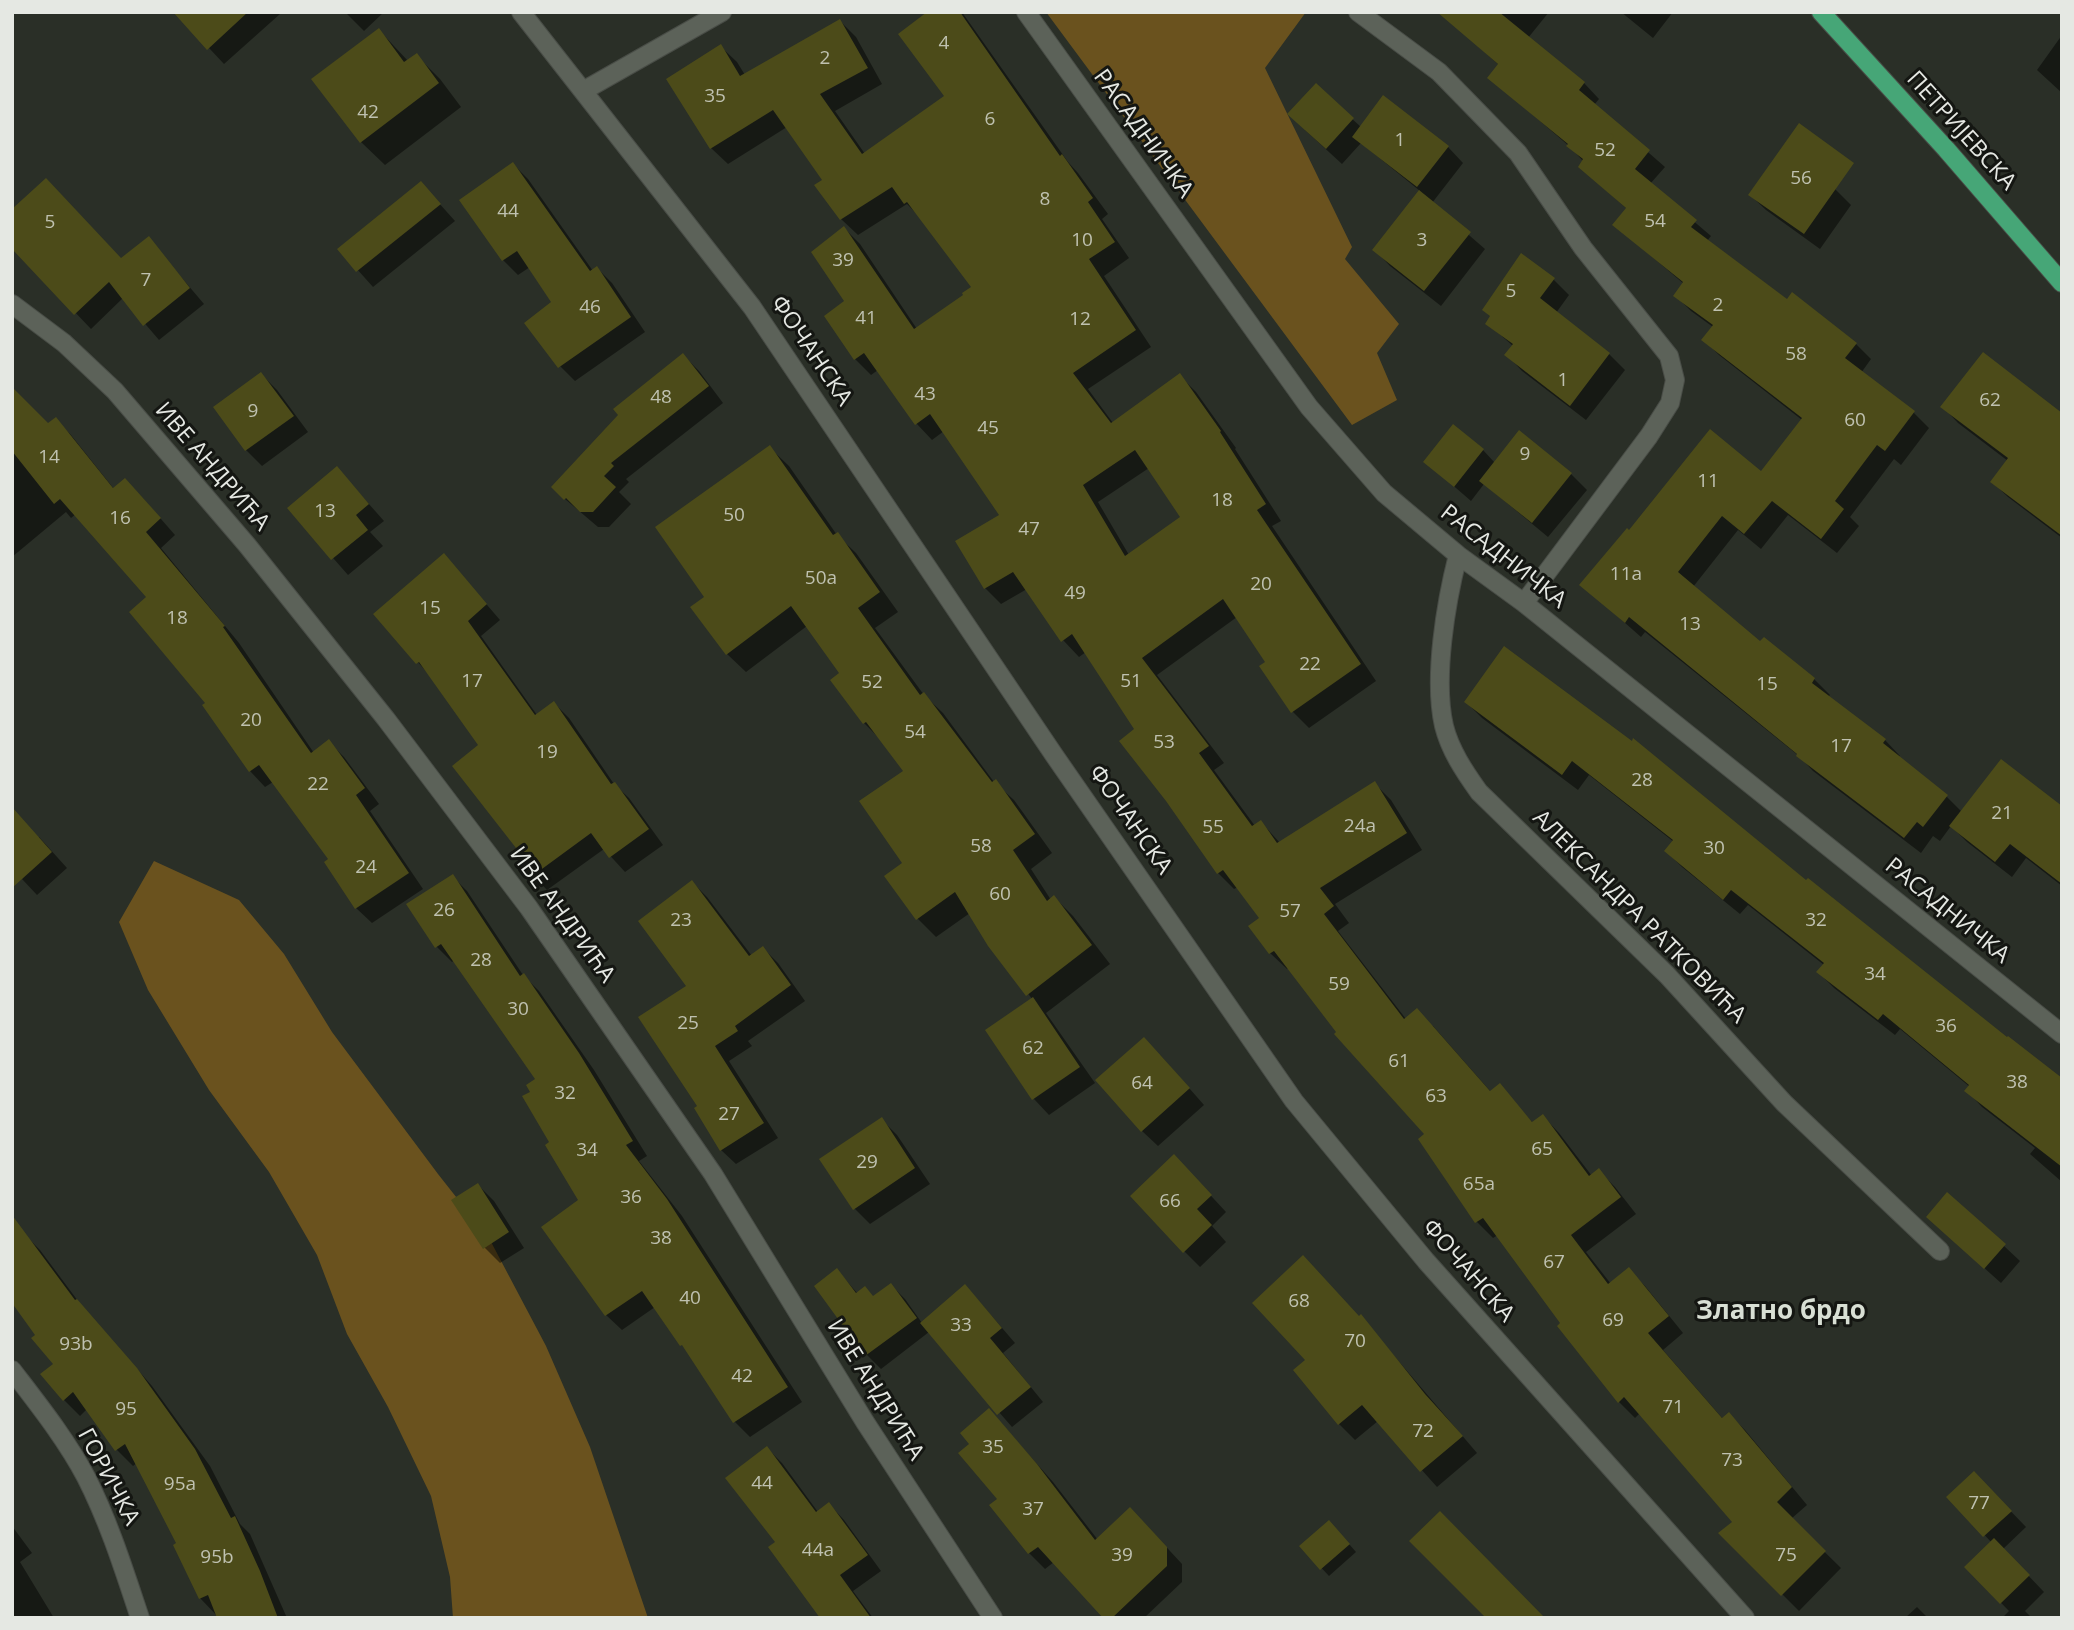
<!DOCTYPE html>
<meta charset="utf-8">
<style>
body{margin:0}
#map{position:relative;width:2074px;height:1630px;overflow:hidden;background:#2a2f27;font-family:"Open Sans",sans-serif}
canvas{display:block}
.frame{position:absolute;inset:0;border:14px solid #e5e8e3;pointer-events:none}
</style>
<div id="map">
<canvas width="2074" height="1630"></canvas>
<div class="frame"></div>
</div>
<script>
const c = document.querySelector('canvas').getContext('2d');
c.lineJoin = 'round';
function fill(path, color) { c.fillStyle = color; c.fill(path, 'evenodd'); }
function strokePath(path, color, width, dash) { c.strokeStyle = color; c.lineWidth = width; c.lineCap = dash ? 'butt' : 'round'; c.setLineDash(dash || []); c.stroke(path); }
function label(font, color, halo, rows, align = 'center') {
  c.font = font + ' "Open Sans",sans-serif'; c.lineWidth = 6; c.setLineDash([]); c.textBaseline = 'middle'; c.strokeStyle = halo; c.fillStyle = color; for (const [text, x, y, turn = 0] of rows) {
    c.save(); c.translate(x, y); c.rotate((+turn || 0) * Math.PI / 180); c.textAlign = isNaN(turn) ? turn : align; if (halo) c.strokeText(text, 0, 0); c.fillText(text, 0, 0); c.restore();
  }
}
const green = new Path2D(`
 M 1046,12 L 1306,12 L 1265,68 L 1352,247 L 1345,259 L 1399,324 L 1377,353 L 1397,400 L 1352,425 Z
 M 154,861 L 239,900 L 284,954 L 332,1032 L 438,1174 L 490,1240 L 546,1346 L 590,1447 L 648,1618 L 453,1618 L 450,1577 L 431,1496 L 388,1407 L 347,1334 L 317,1255 L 269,1172 L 209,1090 L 148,990 L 119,922 Z`);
const shadow = new Path2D(`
 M 183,12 L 278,12 L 280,14 L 224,64 L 209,48 Z
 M 345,12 L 384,12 L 364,31 Z
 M 930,12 L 962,12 L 964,15 L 1068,162 L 1078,173 L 1108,214 L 1102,219 L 1129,258 L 1104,276 L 1151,347 L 1088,389 L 1113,423 L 1180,376 L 1196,392 L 1236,448 L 1235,449 L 1281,521 L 1272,526 L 1376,681 L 1309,728 L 1293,712 L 1267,662 L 1237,617 L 1157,675 L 1224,763 L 1214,770 L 1255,826 L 1261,822 L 1280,843 L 1375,784 L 1391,800 L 1422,850 L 1335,904 L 1349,923 L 1338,931 L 1406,1019 L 1433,1026 L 1491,1092 L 1499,1086 L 1533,1123 L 1543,1116 L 1559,1133 L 1592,1176 L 1599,1171 L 1615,1187 L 1636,1214 L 1586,1252 L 1611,1284 L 1629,1270 L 1645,1286 L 1683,1333 L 1663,1350 L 1723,1419 L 1729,1414 L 1745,1430 L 1807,1505 L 1791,1519 L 1841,1568 L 1799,1611 L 1721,1533 L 1734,1522 L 1640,1413 L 1635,1418 L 1619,1402 L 1498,1235 L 1493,1238 L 1477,1222 L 1420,1139 L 1426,1134 L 1339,1032 L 1289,968 L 1287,969 L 1270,953 L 1262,918 L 1238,887 L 1234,889 L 1218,873 L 1167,800 L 1137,729 L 1086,652 L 1079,657 L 1063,640 L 1027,589 L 1001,604 L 985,588 L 1002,516 L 944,431 L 932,440 L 916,423 L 878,370 L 871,375 L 855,359 L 826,316 L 847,302 L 844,228 L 860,244 L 917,329 L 965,295 L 973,287 L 922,219 L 907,204 L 858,235 L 841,219 L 824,181 L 787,127 L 728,164 L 711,148 L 720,46 L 737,62 L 745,75 L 840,21 L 856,37 L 882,84 L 835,111 L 865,154 L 947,96 ZM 1149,468 L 1183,517 L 1129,555 L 1098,502 Z
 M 1440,12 L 1549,12 L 1528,38 L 1584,83 L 1599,99 L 1594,105 L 1665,167 L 1650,184 L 1711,236 L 1707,241 L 1787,301 L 1856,344 L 1871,359 L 1861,373 L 1914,413 L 1929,428 L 1901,465 L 1894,459 L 1850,517 L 1859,526 L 1837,553 L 1788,515 L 1761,549 L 1738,530 L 1693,587 L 1761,643 L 1814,679 L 1830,695 L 1828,697 L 1885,740 L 1900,756 L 1898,758 L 1947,797 L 1962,812 L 2062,808 L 2062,886 L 2026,858 L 2012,877 L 1967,842 L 1951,826 L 1940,841 L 1933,836 L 1921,853 L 1813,771 L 1799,756 L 1645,632 L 1641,637 L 1582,585 L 1630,532 L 1761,473 L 1802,420 L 1719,355 L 1704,340 L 1713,327 L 1691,311 L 1675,295 L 1684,284 L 1615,225 L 1627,209 L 1580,167 L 1584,162 L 1569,146 L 1490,78 L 1500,66 Z
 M 1621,12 L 1673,12 L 1653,38 Z
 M 379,30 L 408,61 L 417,56 L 440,79 L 461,107 L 385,165 L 361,142 Z
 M 2062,35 L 2062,93 L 2037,70 Z
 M 1316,86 L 1361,127 L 1448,147 L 1463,163 L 1432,203 L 1485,249 L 1441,306 L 1390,266 L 1375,250 L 1420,191 L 1361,143 L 1342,164 L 1305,130 Z
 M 513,164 L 528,179 L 593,271 L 597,268 L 612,283 L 645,332 L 575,381 L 560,366 L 554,303 L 530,267 L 518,275 L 503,260 Z
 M 421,183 L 455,221 L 373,287 L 339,249 Z
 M 1835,189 L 1851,205 L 1820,249 L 1766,210 L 1750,195 Z
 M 148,238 L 204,304 L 159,340 L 123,298 L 91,329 L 12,246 L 122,260 Z
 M 1553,279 L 1569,295 L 1556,313 L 1609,354 L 1625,370 L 1586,420 L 1522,371 L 1507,355 L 1513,346 L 1487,323 Z
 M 683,355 L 699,371 L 723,403 L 626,479 L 629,482 L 619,492 L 631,504 L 609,527 L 598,527 L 565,499 Z
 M 261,374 L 277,390 L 308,432 L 262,466 L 246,450 L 215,408 Z
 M 12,390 L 48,425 L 55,419 L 71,435 L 114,489 L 140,495 L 175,535 L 161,548 L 239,643 L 314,753 L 329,742 L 344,757 L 379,804 L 370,811 L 423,889 L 372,923 L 356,908 L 331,859 L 273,782 L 265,787 L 250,771 L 208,703 L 149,597 L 76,514 L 71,518 L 66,512 L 12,557 Z
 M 1943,407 L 2062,415 L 2062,538 L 2008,497 L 1992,482 L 2008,461 L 1958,423 Z
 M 770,448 L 789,466 L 837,535 L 856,553 L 898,612 L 875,628 L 924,695 L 943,713 L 994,782 L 1014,800 L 1052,853 L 1031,869 L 1051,900 L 1054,897 L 1073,916 L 1110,964 L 1046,1013 L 1095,1083 L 1049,1115 L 1034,1099 L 987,1031 L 1033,1000 L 990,945 L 970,913 L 936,937 L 918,919 L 905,864 L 906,772 L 883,742 L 864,723 L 841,674 L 807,626 L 746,672 L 727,654 L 706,597 Z
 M 1483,450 L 1495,463 L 1571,474 L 1587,490 L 1548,537 L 1484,484 L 1471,501 L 1426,462 Z
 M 337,468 L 384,521 L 370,532 L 383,546 L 348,575 L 290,509 Z
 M 444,555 L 500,620 L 481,636 L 537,715 L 554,703 L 569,718 L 614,784 L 629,798 L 663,845 L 625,872 L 604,849 L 547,890 L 533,875 L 519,848 L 480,746 L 432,678 L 375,614 Z
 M 1466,702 L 1806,883 L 2062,1082 L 2062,1182 L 2030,1154 L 2035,1148 L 1982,1107 L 1967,1091 L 1970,1087 L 1900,1029 L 1895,1035 L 1834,988 L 1818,972 L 1824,965 L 1748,905 L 1740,914 L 1682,867 L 1666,851 L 1674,842 L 1589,775 L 1578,790 L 1482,718 Z
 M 39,837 L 67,868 L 37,895 L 22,879 Z
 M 452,876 L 467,891 L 523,975 L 539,991 L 594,1070 L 647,1156 L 639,1161 L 682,1216 L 802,1402 L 750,1437 L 735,1422 L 690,1354 L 655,1307 L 622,1330 L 606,1315 L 581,1200 L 551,1143 L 533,1092 L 537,1080 L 455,960 L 452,962 L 437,947 L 409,905 Z
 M 692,882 L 707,897 L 752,956 L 763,948 L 778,963 L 805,1001 L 748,1041 L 752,1046 L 729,1061 L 778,1138 L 736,1164 L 721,1150 L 699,1106 L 688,986 Z
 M 1160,1055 L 1204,1105 L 1158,1146 L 1142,1131 Z
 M 881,1119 L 897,1135 L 930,1184 L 870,1224 L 854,1208 Z
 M 1189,1172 L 1226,1212 L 1212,1226 L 1226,1242 L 1200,1267 L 1184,1251 Z
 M 478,1185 L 494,1201 L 524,1248 L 500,1263 L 484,1247 Z
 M 1944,1232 L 2004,1246 L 2020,1261 L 2001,1283 Z
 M 24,1234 L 40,1250 L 81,1305 L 152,1386 L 210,1466 L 240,1524 L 250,1534 L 287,1618 L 219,1618 L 200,1598 L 176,1546 L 179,1544 L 137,1463 L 133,1466 L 117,1450 L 87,1409 L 80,1416 L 64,1400 L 56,1364 L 37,1335 Z
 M 837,1270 L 858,1294 L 874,1298 L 891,1285 L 905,1299 L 922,1323 L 978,1300 L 1015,1343 L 1003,1353 L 1043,1402 L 1012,1427 L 929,1332 L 881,1369 L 867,1355 Z
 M 1361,1317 L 1477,1453 L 1437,1487 L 1378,1421 L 1355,1440 L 1339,1424 Z
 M 989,1410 L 1053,1482 L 1098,1540 L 1146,1525 L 1182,1564 L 1182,1582 L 1144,1618 L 1106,1618 L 1054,1562 L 1045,1569 L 1029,1553 L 971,1444 Z
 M 767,1448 L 782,1463 L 818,1512 L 829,1504 L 844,1520 L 881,1571 L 853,1591 L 873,1618 L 819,1618 L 821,1616 L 777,1542 Z
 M 1974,1473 L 2026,1527 L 2003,1549 L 2044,1592 L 2025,1611 L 2032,1618 L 2002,1618 L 2009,1611 L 1966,1567 L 1992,1543 L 1949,1497 Z
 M 12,1526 L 32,1553 L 20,1562 L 54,1618 L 12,1618 Z
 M 1336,1529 L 1356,1552 L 1329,1576 L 1301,1546 Z
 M 1917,1607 L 1928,1618 L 1905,1618 Z`);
const building = new Path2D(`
 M 173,12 L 248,12 L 207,50 Z
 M 927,12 L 960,12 L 1060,156 L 1062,154 L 1093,198 L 1088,202 L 1115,242 L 1089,259 L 1136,330 L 1073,373 L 1111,423 L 1180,373 L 1221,431 L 1220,432 L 1266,504 L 1257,510 L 1361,664 L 1291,713 L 1259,666 L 1265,662 L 1223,599 L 1142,658 L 1209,746 L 1199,753 L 1252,826 L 1261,820 L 1277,843 L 1375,781 L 1407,833 L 1320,888 L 1334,906 L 1324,914 L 1404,1019 L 1417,1008 L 1490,1091 L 1500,1083 L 1532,1122 L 1543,1114 L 1589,1176 L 1599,1168 L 1621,1197 L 1571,1235 L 1608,1284 L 1629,1267 L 1669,1316 L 1648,1333 L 1722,1418 L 1729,1412 L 1792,1487 L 1777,1502 L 1826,1551 L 1781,1596 L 1718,1533 L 1732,1522 L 1624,1397 L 1618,1403 L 1557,1326 L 1560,1323 L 1483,1218 L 1475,1223 L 1418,1139 L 1424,1134 L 1334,1034 L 1336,1032 L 1274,951 L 1269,954 L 1248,926 L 1259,918 L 1223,870 L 1217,874 L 1166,801 L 1119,741 L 1134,729 L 1072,634 L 1061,642 L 1013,572 L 984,589 L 955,541 L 999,515 L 930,414 L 915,425 L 864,353 L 854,360 L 824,316 L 844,301 L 811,252 L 844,226 L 914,329 L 963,295 L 962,293 L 971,287 L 907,202 L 904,204 L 892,187 L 840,220 L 814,185 L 822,180 L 773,110 L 710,149 L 666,79 L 721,44 L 740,76 L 840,19 L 868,68 L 820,94 L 862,154 L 944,96 L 898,34 ZM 1135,450 L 1180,517 L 1125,556 L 1083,485 Z
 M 1437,12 L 1499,12 L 1585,82 L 1579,90 L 1650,150 L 1635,169 L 1697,220 L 1691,227 L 1787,299 L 1792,292 L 1857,343 L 1845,358 L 1915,411 L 1885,451 L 1877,445 L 1835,501 L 1844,509 L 1821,539 L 1772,501 L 1744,534 L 1722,516 L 1678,572 L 1760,641 L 1764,637 L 1815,678 L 1812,683 L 1886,739 L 1883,743 L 1948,795 L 1923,827 L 1917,822 L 1904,838 L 1796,756 L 1797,754 L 1629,617 L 1625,623 L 1579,585 L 1627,528 L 1629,530 L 1710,429 L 1761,471 L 1802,418 L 1701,340 L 1713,325 L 1673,296 L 1683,282 L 1612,225 L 1626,208 L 1578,167 L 1583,159 L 1566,146 L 1568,144 L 1487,78 L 1498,64 Z
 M 379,28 L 404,62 L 417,53 L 439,83 L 360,143 L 311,79 Z
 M 1316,83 L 1354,118 L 1326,149 L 1287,114 Z
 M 1383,95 L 1449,146 L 1417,187 L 1352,137 Z
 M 1799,123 L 1854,163 L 1804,234 L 1748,195 Z
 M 513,162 L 590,271 L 597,266 L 631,317 L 558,368 L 524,323 L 551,302 L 517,251 L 502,261 L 459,200 Z
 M 46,178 L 121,258 L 149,236 L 190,288 L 143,326 L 109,282 L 74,315 L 12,249 L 12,209 Z
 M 421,181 L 441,204 L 356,272 L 337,249 Z
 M 1419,190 L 1471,232 L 1424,291 L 1372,250 Z
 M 1521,253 L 1555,278 L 1540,298 L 1610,353 L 1570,406 L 1504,355 L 1513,344 L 1485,324 L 1490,316 L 1482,310 Z
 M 1983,352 L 2062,413 L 2062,536 L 1990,482 L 2008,458 L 1940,407 Z
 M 683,353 L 709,386 L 611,463 L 614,466 L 604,476 L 616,487 L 593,512 L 580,512 L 566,498 L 564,500 L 551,487 L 618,415 L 613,409 Z
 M 261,372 L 294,416 L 245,451 L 213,407 Z
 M 12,387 L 48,423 L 56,417 L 113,488 L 125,478 L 161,518 L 146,532 L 225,626 L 223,627 L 311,753 L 329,739 L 365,788 L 356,795 L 409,873 L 355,909 L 324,862 L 328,859 L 259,765 L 249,772 L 202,705 L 205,703 L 129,612 L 146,597 L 60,499 L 54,504 L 12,451 Z
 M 1453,424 L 1484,449 L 1454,487 L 1423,462 Z
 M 1519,430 L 1572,473 L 1532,523 L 1479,481 Z
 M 770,445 L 833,535 L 838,532 L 880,592 L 858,608 L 920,695 L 924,692 L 992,782 L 996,779 L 1035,834 L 1013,850 L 1047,901 L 1054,895 L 1092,945 L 1026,996 L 988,946 L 955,892 L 916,920 L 884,876 L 902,863 L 859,801 L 903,771 L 866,722 L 863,724 L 830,680 L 839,673 L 791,606 L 726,655 L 690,607 L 704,597 L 655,527 Z
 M 337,466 L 369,504 L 356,515 L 368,530 L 331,560 L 287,508 Z
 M 444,553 L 487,604 L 468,621 L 535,715 L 554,701 L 611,784 L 615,782 L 649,829 L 609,858 L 591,833 L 531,877 L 512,851 L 516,848 L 452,766 L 478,745 L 419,662 L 416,664 L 373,614 Z
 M 1504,646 L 1632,741 L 1633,738 L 1806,880 L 1808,878 L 2007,1037 L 2008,1036 L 2062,1078 L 2062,1167 L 1964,1091 L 1969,1085 L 1883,1014 L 1878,1020 L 1816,972 L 1824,963 L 1731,890 L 1723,900 L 1664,851 L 1673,840 L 1572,761 L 1562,775 L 1464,702 Z
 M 2001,759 L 2062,806 L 2062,884 L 2010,844 L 1995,862 L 1949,826 Z
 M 12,807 L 52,852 L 12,888 Z
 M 453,874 L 520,976 L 524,973 L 579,1053 L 633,1141 L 626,1145 L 667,1199 L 788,1387 L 733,1423 L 682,1345 L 680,1346 L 642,1291 L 605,1316 L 541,1227 L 578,1200 L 545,1145 L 549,1142 L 522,1096 L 530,1092 L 526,1085 L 535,1079 L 441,944 L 435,948 L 406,904 Z
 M 692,880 L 749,956 L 763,946 L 791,985 L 735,1026 L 738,1031 L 715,1046 L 764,1123 L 720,1151 L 694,1108 L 697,1106 L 638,1017 L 686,986 L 638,921 Z
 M 1033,997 L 1080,1067 L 1032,1100 L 985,1030 Z
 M 1144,1037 L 1190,1088 L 1141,1132 L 1095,1080 Z
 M 882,1117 L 915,1168 L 853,1210 L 819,1159 Z
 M 1174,1154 L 1212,1195 L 1197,1209 L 1212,1225 L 1183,1253 L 1130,1196 Z
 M 478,1183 L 509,1232 L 483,1249 L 451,1200 Z
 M 1947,1192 L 2006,1244 L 1984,1269 L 1926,1217 Z
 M 12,1215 L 75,1300 L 77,1299 L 137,1368 L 195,1449 L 231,1518 L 235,1516 L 260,1571 L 278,1618 L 217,1618 L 208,1595 L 199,1599 L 173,1545 L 176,1543 L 125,1444 L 115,1451 L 73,1392 L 63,1401 L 40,1374 L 53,1364 L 31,1338 L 35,1335 L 12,1303 Z
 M 1303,1255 L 1359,1316 L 1361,1314 L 1425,1394 L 1463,1436 L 1420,1472 L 1362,1405 L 1338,1425 L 1293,1370 L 1305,1360 L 1252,1303 Z
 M 837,1268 L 856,1293 L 865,1286 L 873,1296 L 891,1283 L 917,1318 L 865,1356 L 814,1286 Z
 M 965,1284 L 1002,1328 L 990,1338 L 1031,1387 L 997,1415 L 920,1323 Z
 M 989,1408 L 1037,1464 L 1095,1540 L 1130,1507 L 1167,1547 L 1167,1566 L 1112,1618 L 1103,1618 L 1038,1547 L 1028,1554 L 989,1505 L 997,1499 L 958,1453 L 969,1444 L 960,1433 Z
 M 767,1446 L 816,1512 L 829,1502 L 868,1555 L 840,1575 L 871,1618 L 820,1618 L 768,1547 L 775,1542 L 725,1478 Z
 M 1974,1471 L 2012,1511 L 1983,1537 L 1946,1497 Z
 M 1440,1511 L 1545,1618 L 1486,1618 L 1409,1541 Z
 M 1329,1520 L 1350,1544 L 1320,1570 L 1299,1546 Z
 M 1994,1538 L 2030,1575 L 2000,1604 L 1964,1567 Z`);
const minor = new Path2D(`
 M 521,12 L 752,307 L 1054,755 L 1294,1101 L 1426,1261 L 1745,1618
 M 1026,12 L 1309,407 L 1384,493 L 1458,555 L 1524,603 L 2062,1034
 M 1358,12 L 1439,72 L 1518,153 L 1583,248 L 1669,356 L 1675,380 L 1670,403 L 1649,436 L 1524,603
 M 583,91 L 722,12
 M 12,304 L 64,343 L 115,391 L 247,545 L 386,719 L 529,908 L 713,1174 L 865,1422 L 993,1618
 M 1458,555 C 1446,602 1433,678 1444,726 C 1450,750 1464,771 1479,792 L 1667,975 L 1784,1103 L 1940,1251
 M 12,1370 C 38,1404 66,1439 86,1477 C 109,1522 124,1570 140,1618`);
const major = new Path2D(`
 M 1821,12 L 1946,149 L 2062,283`);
const numberNames = [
 ["4",944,44],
 ["2",825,59],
 ["35",715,97],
 ["42",368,113],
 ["6",990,120],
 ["1",1400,141],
 ["52",1605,151],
 ["56",1801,179],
 ["8",1045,200],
 ["44",508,212],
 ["54",1655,222],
 ["5",50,223],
 ["10",1082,241],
 ["3",1422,241],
 ["39",843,261],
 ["7",146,281],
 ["5",1511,292],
 ["2",1718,306],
 ["46",590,308],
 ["41",866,319],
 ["12",1080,320],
 ["58",1796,355],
 ["1",1563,381],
 ["43",925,395],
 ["48",661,398],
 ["62",1990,401],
 ["9",253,412],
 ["60",1855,421],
 ["45",988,429],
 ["9",1525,455],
 ["14",49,458],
 ["11",1708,482],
 ["18",1222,501],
 ["13",325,512],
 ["50",734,516],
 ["16",120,519],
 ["47",1029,530],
 ["11a",1626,575],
 ["50a",821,579],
 ["20",1261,585],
 ["49",1075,594],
 ["15",430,609],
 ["18",177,619],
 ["13",1690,625],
 ["22",1310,665],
 ["17",472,682],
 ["51",1131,682],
 ["52",872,683],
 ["15",1767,685],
 ["20",251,721],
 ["54",915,733],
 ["53",1164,743],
 ["17",1841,747],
 ["19",547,753],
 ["28",1642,781],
 ["22",318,785],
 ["21",2002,814],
 ["24a",1360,827],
 ["55",1213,828],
 ["58",981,847],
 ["30",1714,849],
 ["24",366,868],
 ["60",1000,895],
 ["26",444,911],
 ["57",1290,912],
 ["23",681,921],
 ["32",1816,921],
 ["28",481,961],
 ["34",1875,975],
 ["59",1339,985],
 ["30",518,1010],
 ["25",688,1024],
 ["36",1946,1027],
 ["62",1033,1049],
 ["61",1399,1062],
 ["38",2017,1083],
 ["64",1142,1084],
 ["32",565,1094],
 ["63",1436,1097],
 ["27",729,1115],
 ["65",1542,1150],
 ["34",587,1151],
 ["29",867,1163],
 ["65a",1479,1185],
 ["36",631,1198],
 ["66",1170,1202],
 ["38",661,1239],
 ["67",1554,1263],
 ["40",690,1299],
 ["68",1299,1302],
 ["69",1613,1321],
 ["33",961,1326],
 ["70",1355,1342],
 ["93b",76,1345],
 ["42",742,1377],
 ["71",1673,1408],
 ["95",126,1410],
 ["72",1423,1432],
 ["35",993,1448],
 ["73",1732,1461],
 ["44",762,1484],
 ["95a",180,1485],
 ["77",1979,1504],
 ["37",1033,1510],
 ["44a",818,1551],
 ["39",1122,1556],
 ["75",1786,1556],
 ["95b",217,1558]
];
const streetNames = [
 ["ПЕТРИЈЕВСКА",1961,131,48],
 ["РАСАДНИЧКА",1143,134,54],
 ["ФОЧАНСКА",811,351,56],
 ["ИВЕ АНДРИЋА",212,467,49],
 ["РАСАДНИЧКА",1503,557,38],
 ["ФОЧАНСКА",1130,820,55],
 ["РАСАДНИЧКА",1947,911,39],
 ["ИВЕ АНДРИЋА",562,915,54],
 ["АЛЕКСАНДРА РАТКОВИЋА",1639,917,45],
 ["ФОЧАНСКА",1468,1271,49],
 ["ИВЕ АНДРИЋА",875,1390,58],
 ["ГОРИЧКА",108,1477,62]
];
const quarterNames = [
 ["Златно брдо",1781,1312]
];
fill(green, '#6a521e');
fill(shadow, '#0007');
fill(building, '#4c4b19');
strokePath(minor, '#494d47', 20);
strokePath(major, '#494d47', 20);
strokePath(minor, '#5c6259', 18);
strokePath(major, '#46a677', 18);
label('19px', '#bfc1b0', null, numberNames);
label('23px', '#e5e8e3', '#141612', streetNames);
label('bold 26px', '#d8dfd4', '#141612', quarterNames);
</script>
